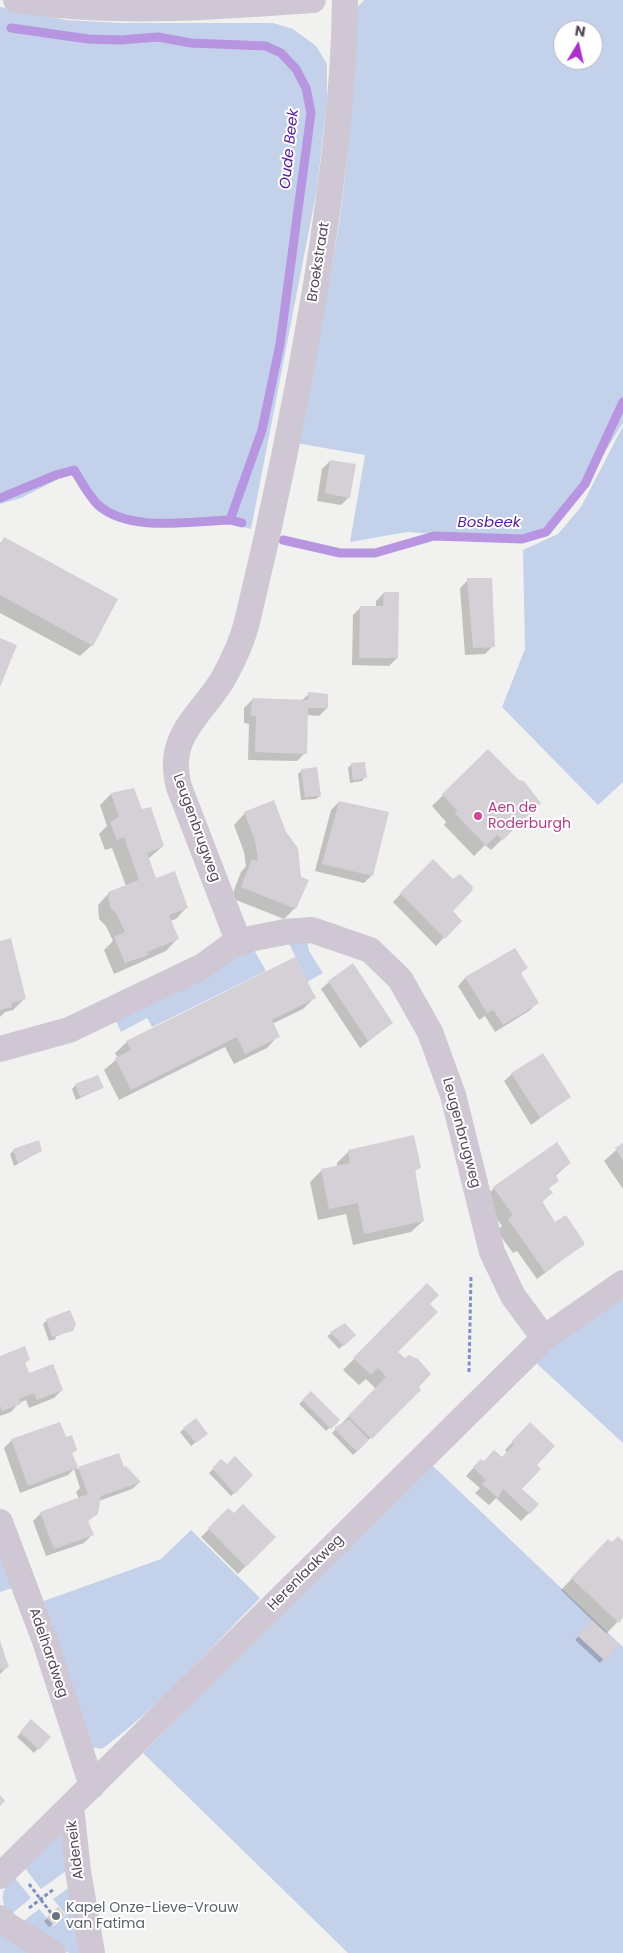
<!DOCTYPE html>
<style>
body{margin:0}
#map{position:relative;width:623px;height:1953px;overflow:hidden;background:#f1f1ef;font-family:Poppins,sans-serif}
canvas{display:block}
.north{position:absolute;left:553px;top:20px;width:50px;height:50px;box-sizing:border-box;background:#fff;border:1px solid #bbb6bd;border-radius:50%;rotate:9deg;font-size:14px;font-weight:700;line-height:20px;text-align:center;color:#55495a}
.north::after{content:'';display:block;margin:auto;width:18px;height:22px;background:#ad2fcc;clip-path:polygon(50% 0,100% 100%,50% 72%,0 100%)}
</style>
<div id="map">
<canvas width="623" height="1953"></canvas>
<div class="north">N</div>
</div>
<script>
const c = document.querySelector('canvas').getContext('2d');
c.lineJoin = 'round';
function fill(path, color) { c.fillStyle = color; c.fill(path, 'evenodd'); }
function strokePath(path, color, width, dash) { c.strokeStyle = color; c.lineWidth = width; c.lineCap = dash ? 'butt' : 'round'; c.setLineDash(dash || []); c.stroke(path); }
function label(font, color, halo, rows, align = 'center') {
  c.font = font + ' Poppins,sans-serif'; c.lineWidth = 4; c.setLineDash([]); c.textBaseline = 'middle'; c.strokeStyle = halo; c.fillStyle = color; for (const [text, x, y, turn = 0] of rows) {
    c.save(); c.translate(x, y); c.rotate((+turn || 0) * Math.PI / 180); c.textAlign = isNaN(turn) ? turn : align; if (halo) c.strokeText(text, 0, 0); c.fillText(text, 0, 0); c.restore();
  }
}
const green = new Path2D(`
 M 364,0 L 623,0 L 623,423 L 571,506 L 539,531 L 503,539 L 407,532 L 350,542 L 365,455 L 296,443 C 313,358 334,273 344,186 C 351,127 354,68 356,9 ZM 563,30 L 593,30 L 593,60 L 563,60 Z
 M 0,7 L 66,20 L 120,23 L 273,23 L 293,29 L 316,46 L 327,64 L 327,101 L 317,189 L 251,529 L 206,518 L 166,521 L 122,518 L 97,501 L 85,482 L 68,474 L 21,498 L 0,504 Z
 M 623,426 L 623,782 L 598,805 L 502,707 L 525,649 L 523,550 L 558,534 L 581,507 Z
 M 307,941 L 309,951 L 323,973 L 307,982 L 289,943 Z
 M 254,950 L 266,971 L 152,1027 L 147,1018 L 121,1032 L 116,1021 L 234,958 Z
 M 623,1298 L 623,1443 L 535,1362 L 576,1329 Z
 M 432,1465 L 623,1647 L 623,1953 L 348,1953 L 143,1753 Z
 M 191,1530 L 260,1598 C 210,1649 160,1706 102,1749 L 92,1747 L 87,1741 L 44,1601 L 161,1559 Z
 M 0,1552 L 15,1587 L 0,1592 Z
 M 62,1831 L 70,1868 L 41,1889 L 25,1868 Z
 M 14,1877 L 31,1898 L 9,1916 C 0,1899 0,1891 14,1877 Z
 M 74,1884 L 84,1953 L 69,1953 L 20,1924 L 39,1909 L 54,1926 L 66,1915 L 53,1899 Z
 M 0,1929 L 37,1953 L 0,1953 Z`);
const shadow = new Path2D(`
 M 330,461 L 349,497 L 341,505 L 317,501 L 322,469 Z
 M 5,538 L 92,645 L 80,656 L 0,613 L 0,543 Z
 M 468,580 L 493,646 L 485,654 L 465,655 L 460,588 Z
 M 384,593 L 397,658 L 389,666 L 352,665 L 353,615 L 361,607 L 376,607 L 376,601 Z
 M 309,694 L 327,708 L 319,716 L 306,715 L 305,753 L 297,761 L 248,760 L 249,724 L 244,723 L 244,708 L 252,700 L 301,701 Z
 M 488,751 L 540,803 L 491,850 L 485,845 L 474,856 L 444,825 L 446,822 L 432,806 Z
 M 352,764 L 365,777 L 362,781 L 350,783 L 348,768 Z
 M 302,770 L 320,796 L 316,799 L 301,800 L 298,774 Z
 M 111,794 L 142,811 L 163,846 L 148,859 L 156,880 L 187,907 L 176,919 L 170,921 L 177,939 L 166,951 L 114,974 L 104,950 L 113,941 L 106,926 L 99,919 L 98,905 L 109,893 L 126,886 L 112,848 L 105,850 L 99,834 L 107,826 L 100,805 Z
 M 339,802 L 372,875 L 364,883 L 315,871 L 331,810 Z
 M 245,813 L 295,908 L 284,919 L 231,898 L 241,872 L 246,866 L 244,852 L 234,825 Z
 M 433,861 L 451,911 L 460,921 L 436,946 L 393,902 Z
 M 0,943 L 25,998 L 13,1010 L 5,1012 L 0,1017 Z
 M 514,950 L 526,968 L 520,974 L 537,1003 L 529,1011 L 495,1032 L 485,1016 L 479,1020 L 458,986 L 465,978 Z
 M 329,982 L 392,1023 L 360,1048 L 321,989 Z
 M 314,998 L 303,1009 L 272,1024 L 278,1036 L 267,1048 L 234,1064 L 225,1047 L 119,1100 L 104,1070 L 118,1058 L 115,1053 L 127,1042 Z
 M 512,1074 L 569,1097 L 531,1125 L 504,1081 Z
 M 76,1085 L 102,1088 L 76,1100 L 72,1089 Z
 M 413,1137 L 419,1167 L 414,1173 L 423,1221 L 411,1232 L 353,1245 L 346,1214 L 318,1220 L 310,1182 L 322,1170 L 337,1167 L 337,1163 L 348,1152 Z
 M 623,1144 L 623,1189 L 604,1161 Z
 M 14,1150 L 41,1151 L 14,1166 L 10,1154 Z
 M 570,1163 L 555,1176 L 557,1180 L 548,1189 L 551,1193 L 541,1203 L 553,1222 L 582,1245 L 537,1279 L 517,1251 L 513,1253 L 497,1231 L 502,1226 L 483,1199 L 494,1188 Z
 M 427,1285 L 428,1304 L 396,1352 L 419,1390 L 353,1455 L 332,1433 L 376,1389 L 366,1379 L 359,1385 L 343,1370 Z
 M 47,1320 L 71,1330 L 55,1337 L 56,1339 L 49,1341 L 43,1324 Z
 M 345,1325 L 354,1335 L 339,1349 L 327,1336 Z
 M 0,1357 L 29,1359 L 24,1364 L 28,1374 L 62,1390 L 54,1398 L 29,1408 L 26,1400 L 19,1403 L 11,1412 L 0,1416 Z
 M 311,1392 L 338,1420 L 326,1431 L 299,1404 Z
 M 530,1424 L 535,1465 L 521,1489 L 537,1505 L 521,1521 L 496,1498 L 489,1505 L 475,1493 L 480,1488 L 466,1476 L 481,1460 L 484,1462 L 502,1458 L 507,1453 L 505,1450 Z
 M 184,1429 L 202,1437 L 191,1446 L 180,1432 Z
 M 66,1438 L 76,1450 L 71,1454 L 77,1469 L 118,1455 L 122,1467 L 140,1482 L 132,1489 L 99,1501 L 97,1513 L 87,1522 L 92,1535 L 84,1543 L 46,1556 L 33,1521 L 41,1513 L 79,1499 L 76,1492 L 80,1488 L 74,1469 L 68,1475 L 20,1493 L 4,1448 L 12,1440 Z
 M 221,1461 L 227,1466 L 252,1475 L 231,1496 L 209,1473 Z
 M 228,1510 L 274,1537 L 238,1574 L 201,1537 Z
 M 623,1543 L 623,1616 L 606,1634 L 617,1645 L 600,1663 L 575,1640 L 593,1621 L 561,1590 L 597,1552 L 612,1544 Z
 M 0,1641 L 8,1666 L 0,1674 Z
 M 31,1721 L 49,1737 L 34,1753 L 17,1737 Z
 M 48,1918 L 59,1919 L 49,1927 L 44,1921 Z`);
const stream = new Path2D(`
 M 11,28 L 88,39 L 120,40 L 158,37 L 191,43 L 266,46 L 281,53 L 296,69 L 306,88 L 311,113 L 280,344 L 262,430 L 230,520
 M 0,498 L 56,475 L 74,470 C 81,481 88,495 98,505 C 130,533 191,521 230,520 L 242,523
 M 283,540 L 340,553 L 375,553 L 434,536 L 522,539 L 546,532 L 585,484 L 623,402`);
const building = new Path2D(`
 M 330,460 L 356,464 L 350,498 L 325,493 Z
 M 4,537 L 118,599 L 93,646 L 0,595 L 0,545 Z
 M 467,578 L 492,578 L 495,647 L 473,648 Z
 M 384,592 L 399,592 L 398,658 L 359,658 L 360,606 L 383,606 Z
 M 0,638 L 17,645 L 0,687 Z
 M 308,692 L 328,694 L 328,708 L 308,708 L 307,754 L 255,752 L 256,716 L 251,716 L 252,698 L 308,700 Z
 M 488,749 L 519,780 L 524,781 L 541,803 L 503,840 L 497,835 L 486,846 L 455,813 L 457,810 L 442,794 Z
 M 365,762 L 367,778 L 353,780 L 351,763 Z
 M 317,767 L 321,796 L 305,797 L 301,769 Z
 M 134,788 L 142,809 L 151,807 L 164,846 L 147,853 L 156,878 L 175,871 L 188,908 L 169,915 L 179,939 L 147,952 L 148,955 L 125,963 L 114,937 L 125,932 L 117,915 L 110,907 L 108,892 L 139,880 L 124,837 L 117,840 L 110,822 L 119,817 L 111,793 Z
 M 274,800 L 286,832 L 298,848 L 301,877 L 309,880 L 296,909 L 241,887 L 252,859 L 258,861 L 255,840 L 244,812 Z
 M 339,801 L 389,812 L 373,876 L 322,864 Z
 M 433,859 L 453,879 L 460,874 L 473,887 L 472,891 L 453,911 L 462,921 L 445,939 L 400,893 Z
 M 11,938 L 26,999 L 11,1003 L 12,1007 L 0,1010 L 0,941 Z
 M 515,948 L 528,968 L 521,973 L 539,1003 L 503,1025 L 493,1010 L 487,1013 L 465,977 Z
 M 295,957 L 316,998 L 272,1020 L 280,1037 L 245,1054 L 237,1037 L 131,1090 L 115,1058 L 131,1050 L 126,1041 Z
 M 353,963 L 393,1023 L 368,1041 L 328,981 Z
 M 543,1053 L 571,1097 L 540,1118 L 511,1073 Z
 M 98,1075 L 104,1088 L 80,1097 L 75,1084 Z
 M 414,1135 L 421,1168 L 415,1170 L 424,1221 L 364,1234 L 358,1203 L 329,1209 L 321,1169 L 350,1163 L 348,1150 Z
 M 39,1140 L 42,1151 L 18,1163 L 13,1149 Z
 M 557,1142 L 571,1163 L 555,1174 L 559,1181 L 549,1188 L 553,1193 L 542,1201 L 555,1222 L 566,1215 L 584,1242 L 584,1245 L 545,1272 L 508,1219 L 513,1215 L 493,1187 Z
 M 623,1143 L 623,1161 L 615,1148 Z
 M 427,1283 L 439,1295 L 430,1304 L 438,1312 L 398,1352 L 405,1358 L 409,1355 L 418,1359 L 431,1374 L 419,1387 L 421,1390 L 372,1439 L 348,1416 L 386,1377 L 378,1368 L 371,1375 L 353,1358 Z
 M 70,1310 L 76,1324 L 73,1331 L 52,1337 L 46,1319 Z
 M 345,1323 L 356,1335 L 344,1346 L 330,1332 Z
 M 25,1346 L 30,1360 L 25,1362 L 29,1373 L 53,1364 L 63,1390 L 37,1400 L 34,1393 L 19,1399 L 21,1404 L 2,1411 L 0,1405 L 0,1356 Z
 M 311,1391 L 340,1420 L 331,1429 L 302,1400 Z
 M 196,1418 L 208,1434 L 196,1443 L 183,1428 Z
 M 349,1419 L 369,1440 L 357,1452 L 334,1428 Z
 M 60,1422 L 66,1437 L 72,1435 L 77,1450 L 72,1453 L 78,1467 L 28,1486 L 11,1439 Z
 M 530,1422 L 555,1446 L 537,1465 L 541,1469 L 522,1489 L 539,1504 L 530,1514 L 503,1489 L 498,1498 L 482,1484 L 486,1480 L 473,1467 L 481,1459 L 484,1461 L 494,1450 L 502,1457 L 514,1444 L 512,1441 Z
 M 119,1453 L 124,1467 L 126,1466 L 141,1482 L 101,1496 L 98,1514 L 88,1521 L 94,1535 L 54,1549 L 40,1512 L 88,1494 L 78,1467 Z
 M 235,1456 L 253,1475 L 235,1494 L 212,1468 L 221,1459 L 227,1464 Z
 M 243,1504 L 276,1537 L 246,1567 L 208,1528 L 228,1508 L 234,1513 Z
 M 618,1536 L 623,1541 L 623,1618 L 619,1623 L 571,1578 L 608,1539 L 612,1542 Z
 M 592,1620 L 619,1645 L 605,1661 L 578,1636 Z
 M 0,1642 L 9,1667 L 0,1670 Z
 M 31,1719 L 51,1737 L 39,1750 L 20,1732 Z
 M 0,1795 L 5,1801 L 0,1806 Z
 M 58,1907 L 65,1915 L 53,1925 L 47,1917 Z`);
const path = new Path2D(`
 M 469,1372 L 471,1275
 M 29,1884 L 51,1913
 M 29,1908 L 54,1889`);
const minor = new Path2D(`
 M 16,0 C 114,15 215,7 313,0
 M 239,943 L 179,787 C 165,736 200,717 223,679 C 233,661 242,642 247,622 C 274,511 297,398 316,285 C 331,191 344,96 345,0
 M 0,1049 L 69,1030 L 203,966 L 229,947 L 254,938 L 285,932 L 312,930 L 370,950 L 400,979 L 430,1032 L 453,1095 L 492,1252 L 513,1296 L 544,1338
 M 0,1522 L 45,1641 L 92,1786
 M 71,1807 L 78,1871 L 92,1953
 M 0,1876 L 544,1338 L 623,1283
 M 0,1918 L 7,1925 L 53,1953`);
const markers = [
 [478,816,5,"#d1479c"],
 [56,1916,5,"#6b7280"]
];
const streetNames = [
 ["Broekstraat",319,262,-81],
 ["Leugenbrugweg",196,828,70],
 ["Leugenbrugweg",461,1133,75],
 ["Herenlaakweg",306,1573,-45],
 ["Adelhardweg",48,1653,71],
 ["Aldeneik",76,1850,-97]
];
const hotelNames = [
 ["Aen de",488,808],
 ["Roderburgh",488,824]
];
const worshipNames = [
 ["Kapel Onze-Lieve-Vrouw",66,1908],
 ["van Fatima",66,1924]
];
const waterNames = [
 ["Oude Beek",290,149,-84],
 ["Bosbeek",489,523]
];
fill(green, '#c3d1ea');
fill(shadow, '#0003');
strokePath(stream, '#b795e1', 9);
fill(building, '#d5cfd6');
strokePath(path, '#7f90c4', 3, [4, 2.5]);
strokePath(minor, '#d0c7d4', 26);
for (const [x, y, r, color] of markers) { const dot = new Path2D(); dot.arc(x, y, r, 0, 2 * Math.PI); c.fillStyle = color; c.fill(dot); strokePath(dot, '#fff', 2); }
label('14px', '#55495a', '#fff', streetNames);
label('14px', '#b23c85', '#fff', hotelNames, 'left');
label('14px', '#5b616d', '#fff', worshipNames, 'left');
label('italic 15px', '#551d99', '#fff', waterNames);
</script>
